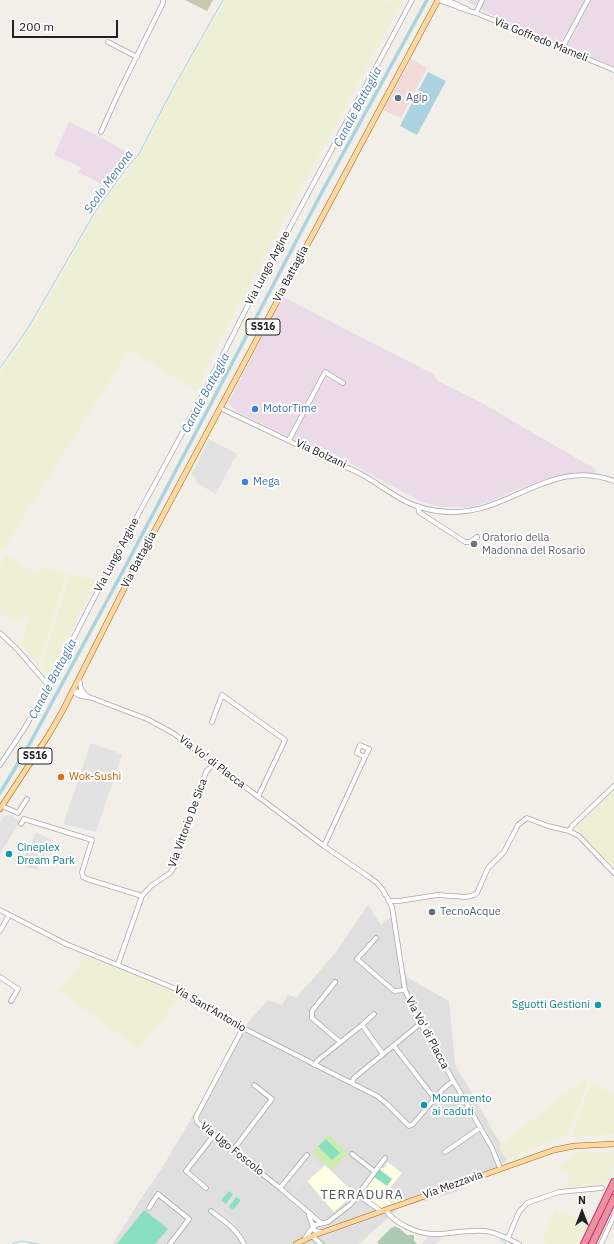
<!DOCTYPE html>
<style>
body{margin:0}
#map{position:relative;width:614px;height:1244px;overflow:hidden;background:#f2efe9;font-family:"IBM Plex Sans",sans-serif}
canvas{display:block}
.north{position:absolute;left:562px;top:1192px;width:40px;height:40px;-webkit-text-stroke:3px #fff;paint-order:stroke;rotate:0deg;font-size:11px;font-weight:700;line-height:16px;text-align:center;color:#222}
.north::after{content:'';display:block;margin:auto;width:14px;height:18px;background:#222;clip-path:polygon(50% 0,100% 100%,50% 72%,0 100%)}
.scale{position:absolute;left:12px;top:20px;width:106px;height:18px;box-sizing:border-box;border:2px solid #222;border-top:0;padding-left:5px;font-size:12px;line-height:14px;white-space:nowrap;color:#222;-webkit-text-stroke:3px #fff;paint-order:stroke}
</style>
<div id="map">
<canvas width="614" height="1244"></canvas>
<div class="north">N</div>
<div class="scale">200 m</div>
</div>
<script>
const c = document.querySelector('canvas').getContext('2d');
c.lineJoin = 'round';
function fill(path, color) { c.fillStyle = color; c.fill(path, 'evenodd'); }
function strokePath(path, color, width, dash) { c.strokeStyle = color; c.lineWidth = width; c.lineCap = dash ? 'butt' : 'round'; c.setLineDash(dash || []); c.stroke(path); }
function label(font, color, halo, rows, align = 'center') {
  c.font = font + ' "IBM Plex Sans",sans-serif'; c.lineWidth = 4; c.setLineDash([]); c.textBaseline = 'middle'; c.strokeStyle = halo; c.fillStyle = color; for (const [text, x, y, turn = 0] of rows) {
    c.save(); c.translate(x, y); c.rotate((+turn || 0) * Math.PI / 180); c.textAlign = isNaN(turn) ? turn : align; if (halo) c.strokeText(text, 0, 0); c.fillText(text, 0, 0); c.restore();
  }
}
const residential = new Path2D(`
 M 368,905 L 381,925 L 392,916 L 401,974 L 449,1001 L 455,1064 L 509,1159 L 454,1193 L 399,1208 L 359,1244 L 113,1244 L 140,1200 L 162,1168 L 249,1021 L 268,1000 L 282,1005 L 288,994 L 296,998 L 337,951 Z`);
const commercial = new Path2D(`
 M 411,59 L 427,68 L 401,118 L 383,110 Z`);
const industrial = new Path2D(`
 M 465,0 L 614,0 L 614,67 L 493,16 Z
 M 69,122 L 98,136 L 130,154 L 106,186 L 78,172 L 82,168 L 54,155 Z
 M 283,297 L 433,374 L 438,381 L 480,402 L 595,469 L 596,472 L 588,474 L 557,476 L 514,491 L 493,501 L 471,507 L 440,507 L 420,501 L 317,445 L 312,448 L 239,413 L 228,403 Z`);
const education = new Path2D(`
 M 388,1162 L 402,1173 L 385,1194 L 391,1203 L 404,1198 L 403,1200 L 381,1208 L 376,1206 L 360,1195 L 379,1168 L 384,1168 Z
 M 325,1165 L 354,1193 L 343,1204 L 334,1212 L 307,1181 Z`);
const construction = new Path2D(`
 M 185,0 L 213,0 L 207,11 Z`);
const farmland = new Path2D(`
 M 226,0 L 382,0 L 389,4 L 391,0 L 403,0 L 213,353 L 211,360 L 197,391 L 129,350 L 4,549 L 0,547 L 0,374 L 42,311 L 80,242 L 109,194 L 144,150 L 167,102 Z
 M 6,555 L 38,575 L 43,567 L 67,573 L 39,664 L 22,646 L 21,642 L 29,617 L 25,614 L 22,622 L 2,615 L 2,613 L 0,612 L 0,567 Z
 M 71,574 L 96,580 L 49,676 L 41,667 L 69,575 Z
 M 614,791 L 614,866 L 613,868 L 582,834 L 574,829 Z
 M 86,956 L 169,989 L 181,996 L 139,1049 L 59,991 Z
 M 583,1080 L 589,1082 L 567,1136 L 533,1148 L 507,1160 L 505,1158 L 502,1153 L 499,1146 Z
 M 591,1083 L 614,1095 L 614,1134 L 571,1137 Z
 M 576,1153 L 614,1153 L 614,1165 L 606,1182 L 600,1184 L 566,1188 L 570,1174 L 558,1171 L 560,1165 Z
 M 555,1210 L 588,1222 L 577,1244 L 547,1244 L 542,1241 Z`);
const grass = new Path2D(`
 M 329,1134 L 348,1154 L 332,1171 L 312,1153 Z`);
const cemetery = new Path2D(`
 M 395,1226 L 398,1228 L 399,1228 L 407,1235 L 414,1235 L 414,1241 L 417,1244 L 379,1244 L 377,1242 L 392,1227 L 393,1228 Z`);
const pitch = new Path2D(`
 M 326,1139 L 340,1153 L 332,1160 L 318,1146 Z
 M 379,1169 L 392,1179 L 387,1186 L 374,1177 Z
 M 229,1191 L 233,1194 L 226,1204 L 221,1200 Z
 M 236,1197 L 241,1200 L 233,1210 L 229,1207 Z
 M 144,1210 L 168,1229 L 155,1244 L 117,1244 Z`);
const parking = new Path2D(`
 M 209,439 L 237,454 L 216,494 L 197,483 L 192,473 Z
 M 91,743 L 122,754 L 96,832 L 63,824 Z
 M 6,815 L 13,816 L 20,821 L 0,854 L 0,823 L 3,817 Z
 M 36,832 L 51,840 L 37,870 L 20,865 Z
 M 310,1157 L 322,1167 L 296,1193 L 287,1185 Z
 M 216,1205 L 237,1221 L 236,1226 L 233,1229 L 210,1212 Z
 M 429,1236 L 438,1237 L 441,1239 L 436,1244 L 421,1244 Z`);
const water = new Path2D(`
 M 428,72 L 446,81 L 417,135 L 400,126 Z`);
const stream = new Path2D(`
 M 0,368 L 28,328 L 95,212 L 125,170 L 139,154 L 172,90 L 223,0
 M 318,1238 L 326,1244
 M 501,1239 L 502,1241 L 507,1244
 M 12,1244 L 21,1241 L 38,1244`);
const canal = new Path2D(`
 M 0,793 L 29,745 L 123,571 L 322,192 L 427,0`);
const minor = new Path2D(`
 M 439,0 L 463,9 L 476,13 L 614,70
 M 447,0 L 467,9
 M 476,13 L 482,0
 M 108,42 L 137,57
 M 562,48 L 588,0
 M 101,132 L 119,92 L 163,3 L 163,0
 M 220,408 L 340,465 C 363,472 380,487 401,499 C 417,508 435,512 453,512 C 513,512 549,458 614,481
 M 289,440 L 325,372 L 343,383
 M 418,506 L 419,512 L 465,542 L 470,542 L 477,537
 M 0,633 L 17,649 L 49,686
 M 79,678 L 81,689 L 84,693
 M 73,691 L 81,692 L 89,697 L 147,719 L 173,733 L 324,846 L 369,877 L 377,883 L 383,890 L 392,907 L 405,990 L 419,1021 L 492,1148 L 500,1168
 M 73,691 C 78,696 82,697 89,697
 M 212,722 L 222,695 L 285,740 L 258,797
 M 0,765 L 24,729 L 49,686 L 112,563 L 199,402 L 246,309 L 412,0
 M 2,806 L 18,813 L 27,799
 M 21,824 L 24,819 L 92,840 L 82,872 L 83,877 L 87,879 L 142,896
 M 569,831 L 572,826 L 614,786
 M 324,846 L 365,757 L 369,749 L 360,745 L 357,753 L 365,757
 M 390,901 L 399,901 L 437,895 L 466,897 L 474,895 L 477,893 L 488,868 L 504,852 L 518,825 L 527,818 L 548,826 L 569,831 L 579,836 L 614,873
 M 0,910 L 66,944 L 174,988 L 243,1028 L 377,1096 L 386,1103 L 409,1126 L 413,1124 L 443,1089 L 453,1081
 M 0,931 L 9,915
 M 376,938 L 357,959 L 394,991 L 405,990
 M 118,964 L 142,896 L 151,886 L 170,873 L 174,867 L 206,772 L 213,764
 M 0,977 L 18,989 L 11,1001
 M 335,982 L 312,1011 L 312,1018 L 340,1042
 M 362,1025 L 374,1014
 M 243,1028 L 198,1113 L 196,1117 L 197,1122 L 280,1188 L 321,1223
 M 394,1046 L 435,1099
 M 315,1065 L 317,1061 L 362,1025 L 383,1054
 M 352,1083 L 354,1078 L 421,1023
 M 233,1150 L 272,1099 L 254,1085
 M 445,1152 L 480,1128
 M 352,1154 L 374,1171
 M 206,1188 L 186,1171 L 214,1135
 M 280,1188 L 307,1155
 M 358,1195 L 381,1211
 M 149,1208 L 158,1194 L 189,1219 L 170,1244
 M 386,1210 C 390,1218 399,1223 407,1227 C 437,1242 454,1228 485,1231 C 497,1232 508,1239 519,1244
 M 211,1211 C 224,1221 237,1229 244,1244
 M 321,1232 L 315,1231 L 313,1227 L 315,1225 L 328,1222 L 351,1204 L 385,1158
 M 312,1236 L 321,1244
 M 305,1238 L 313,1227 L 309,1215
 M 508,1238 L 519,1212 L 527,1203 L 559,1192 L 602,1188
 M 601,1244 L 614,1216`);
const major = new Path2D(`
 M 0,809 L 48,736 L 62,712 L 131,575 L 438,0
 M 296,1244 L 312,1236 L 554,1150 L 574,1146 L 614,1144`);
const highway = new Path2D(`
 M 584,1244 L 614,1182
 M 592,1244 L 614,1198`);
const markers = [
 [398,98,4,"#5c6f8a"],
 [255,409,4,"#3f7fe0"],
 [245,482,4,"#3f7fe0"],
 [474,544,4,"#6b7280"],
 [61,777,4,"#e8710a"],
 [9,854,4,"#0f9aa8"],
 [432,912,4,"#5c6f8a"],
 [598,1005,4,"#0f9aa8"],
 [424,1105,4,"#0f9aa8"]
];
const shields = [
 [263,327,34],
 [35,756,34]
];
const shieldNames = [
 ["SS16",263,327],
 ["SS16",35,756]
];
const streetNames = [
 ["Via Goffredo Mameli",541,40,22],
 ["Via Lungo Argine",268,268,-62],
 ["Via Battaglia",291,274,-62],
 ["Via Bolzani",321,454,25],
 ["Via Lungo Argine",117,555,-62],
 ["Via Battaglia",139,560,-62],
 ["Via Vo' di Placca",212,762,37],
 ["Via Vittorio De Sica",188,823,-70],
 ["Via Sant'Antonio",210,1009,30],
 ["Via Vo' di Placca",427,1033,62],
 ["Via Ugo Foscolo",232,1149,39],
 ["Via Mezzavia",453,1185,-20]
];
const serviceNames = [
 ["Agip",406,98],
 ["TecnoAcque",440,912]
];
const shopNames = [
 ["MotorTime",263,409],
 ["Mega",253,482]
];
const worshipNames = [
 ["Oratorio della",482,538],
 ["Madonna del Rosario",482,551]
];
const foodNames = [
 ["Wok-Sushi",69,777]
];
const cultureNames = [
 ["Cineplex",17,848],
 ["Dream Park",17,861],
 ["Sguotti Gestioni",590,1005,"right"],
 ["Monumento",432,1099],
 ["ai caduti",432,1112]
];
const waterNames = [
 ["Canale Battaglia",358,107,-62],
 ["Scolo Menona",109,182,-54],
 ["Canale Battaglia",206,393,-62],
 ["Canale Battaglia",53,679,-62]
];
const quarterNames = [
 ["TERRADURA",362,1195]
];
fill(residential, '#e0dfdf');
fill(commercial, '#f2dad9');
fill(industrial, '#ebdbe8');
fill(education, '#ffffe5');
fill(construction, '#c7c7b4');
fill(farmland, '#eef0d5');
fill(grass, '#cdebb0');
fill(cemetery, '#aacbaf');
fill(pitch, '#88e0be');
fill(parking, '#e2e2e2');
fill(water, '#aad3df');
strokePath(stream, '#aad3df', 1);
strokePath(canal, '#aad3df', 3.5);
strokePath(minor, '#a9a9a9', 5.5);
strokePath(major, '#a06b00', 6);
strokePath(highway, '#dc2a67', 8);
strokePath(minor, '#fff', 4);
strokePath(major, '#fcd6a4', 5);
strokePath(highway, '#e892a2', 6);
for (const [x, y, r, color] of markers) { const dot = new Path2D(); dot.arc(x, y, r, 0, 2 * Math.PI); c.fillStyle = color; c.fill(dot); strokePath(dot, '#fff', 1.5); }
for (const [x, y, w] of shields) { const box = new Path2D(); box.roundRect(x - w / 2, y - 8, w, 16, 3); c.fillStyle = '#fff'; c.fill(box); strokePath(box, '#222', 1); }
label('bold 10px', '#222', null, shieldNames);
label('11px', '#222', '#fff', streetNames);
label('11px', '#4e5e75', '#fff', serviceNames, 'left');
label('11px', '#366cbe', '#fff', shopNames, 'left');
label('11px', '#5b616d', '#fff', worshipNames, 'left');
label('11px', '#c56008', '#fff', foodNames, 'left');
label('11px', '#0d838f', '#fff', cultureNames, 'left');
label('italic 12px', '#4a7aab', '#fff', waterNames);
c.letterSpacing = '1px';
label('13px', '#555', '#fff', quarterNames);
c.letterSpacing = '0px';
</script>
